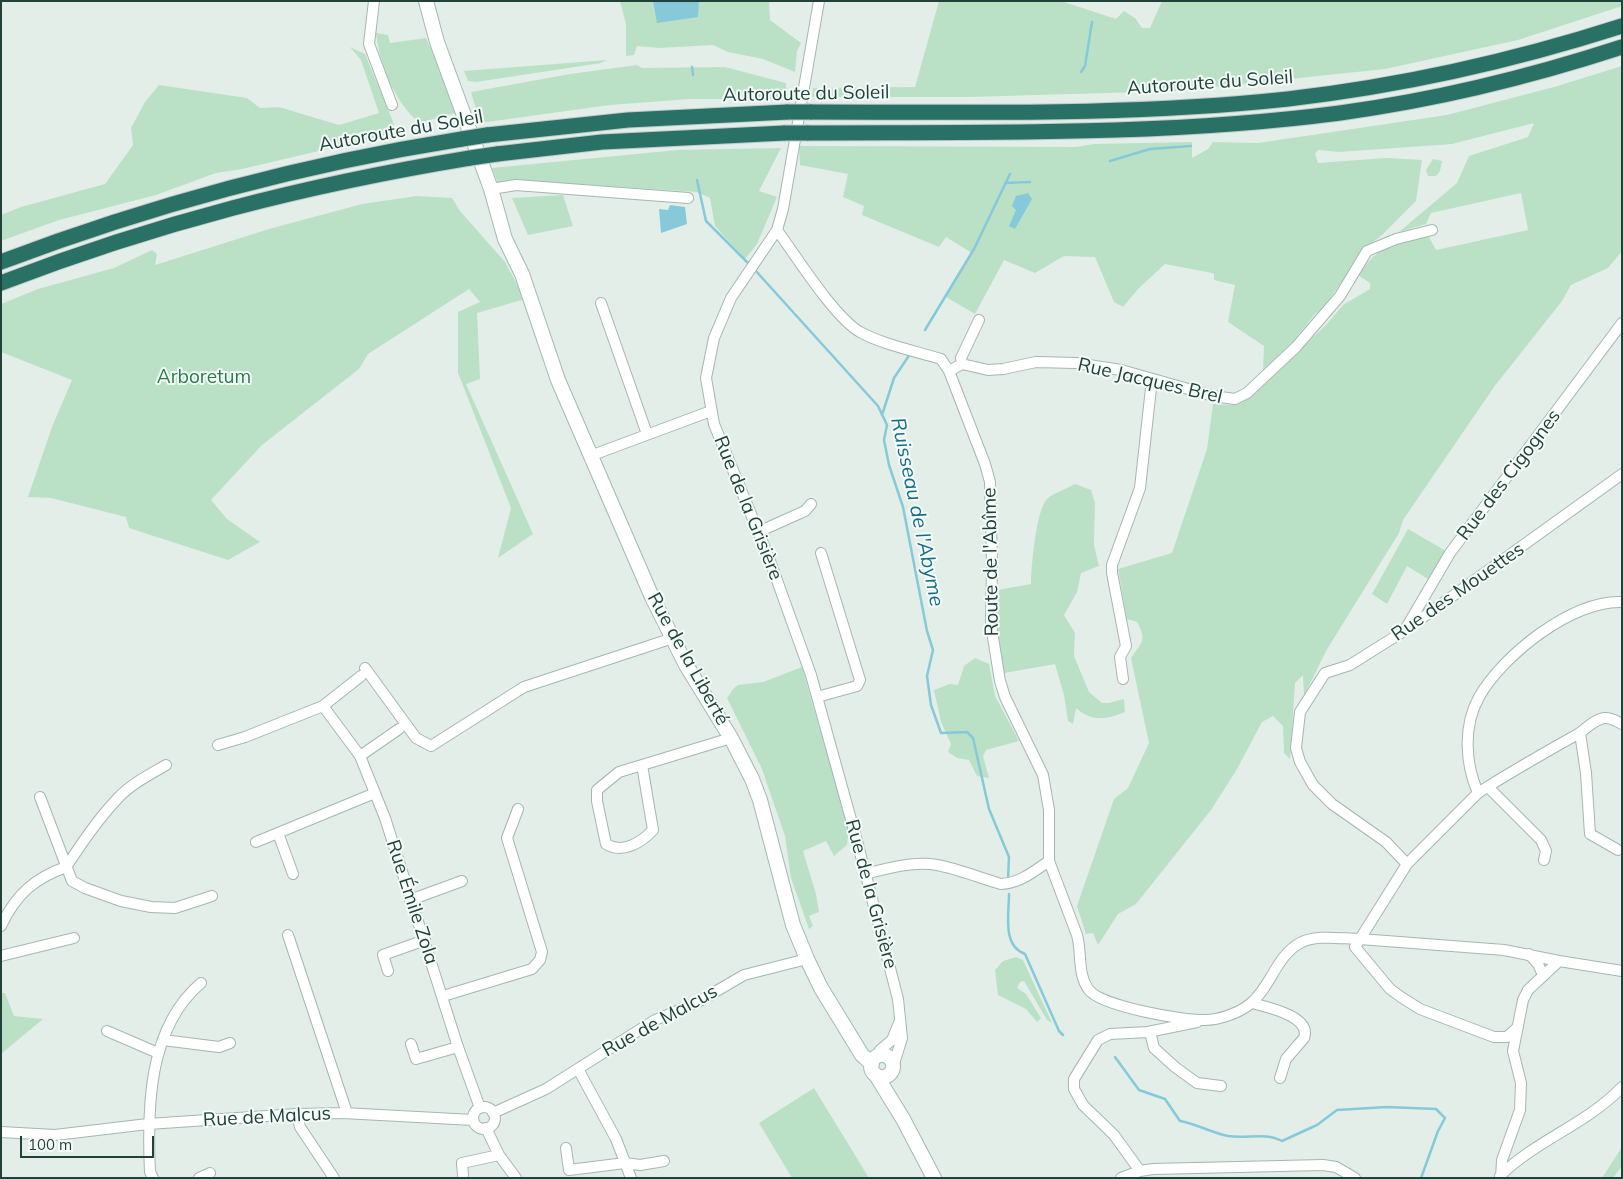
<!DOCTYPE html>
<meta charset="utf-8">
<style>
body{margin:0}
#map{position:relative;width:1623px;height:1179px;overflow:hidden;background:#e3eee9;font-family:Mulish,sans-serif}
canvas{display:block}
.frame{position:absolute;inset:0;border:2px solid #20423a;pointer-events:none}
.scale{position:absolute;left:20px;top:1136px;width:134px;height:22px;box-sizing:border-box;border:2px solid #20423a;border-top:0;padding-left:6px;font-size:15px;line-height:18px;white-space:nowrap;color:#20423a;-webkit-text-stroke:4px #f4faf7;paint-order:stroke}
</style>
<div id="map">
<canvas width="1623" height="1179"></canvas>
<div class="frame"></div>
<div class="scale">100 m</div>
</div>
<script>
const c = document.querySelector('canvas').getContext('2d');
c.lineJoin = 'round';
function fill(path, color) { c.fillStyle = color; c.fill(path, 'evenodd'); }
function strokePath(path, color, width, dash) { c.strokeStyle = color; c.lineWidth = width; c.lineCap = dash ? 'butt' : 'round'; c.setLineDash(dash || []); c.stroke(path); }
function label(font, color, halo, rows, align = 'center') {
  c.font = font + ' Mulish,sans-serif'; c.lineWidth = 4; c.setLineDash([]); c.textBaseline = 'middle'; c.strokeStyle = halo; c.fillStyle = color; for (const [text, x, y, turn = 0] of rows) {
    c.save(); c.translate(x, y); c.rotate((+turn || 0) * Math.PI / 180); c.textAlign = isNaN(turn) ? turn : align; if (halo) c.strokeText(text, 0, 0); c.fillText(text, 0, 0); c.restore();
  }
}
const green = new Path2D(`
 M 620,1 L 769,1 L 770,20 L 801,43 L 797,51 L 795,72 L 763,59 L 728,52 L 713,45 L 659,48 L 637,46 L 634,55 L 626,56 L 626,24 Z
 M 939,1 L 1061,1 L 1116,19 L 1124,11 L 1135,18 L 1142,28 L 1150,28 L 1162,1 L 1622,1 L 1622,6 L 1518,40 L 1385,69 L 1175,91 L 969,97 L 812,97 L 813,88 L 915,87 Z
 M 376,33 L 388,35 L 390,43 L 426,38 L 444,79 L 455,113 L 419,123 C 394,100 380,66 376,33 Z
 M 350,47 L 365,54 L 394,124 L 391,134 L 242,169 L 216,173 L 156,195 L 59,220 L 1,241 L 1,215 L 21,207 L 105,184 L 133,145 L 131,128 L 145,102 L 159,85 L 247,98 L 260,108 L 279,107 L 339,125 L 379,113 L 361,60 Z
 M 607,60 L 601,63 L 476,82 L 468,81 L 464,71 Z
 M 637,65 L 642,68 L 725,67 L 786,83 L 787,99 L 690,99 L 610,105 L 480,123 L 471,92 L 570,74 Z
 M 1622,66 L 1622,251 L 1608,268 L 1571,285 L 1562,301 L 1494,387 L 1403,520 L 1399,533 L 1326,651 L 1304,696 L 1303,675 L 1295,683 L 1290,759 L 1284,753 L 1283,726 L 1273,716 L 1262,722 L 1236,771 L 1211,810 L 1136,904 L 1118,914 L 1098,945 L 1093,933 L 1086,934 L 1077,906 L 1114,799 L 1128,788 L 1149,743 L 1131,658 C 1142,642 1147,640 1137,622 L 1127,619 L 1118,569 L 1172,553 L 1207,449 L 1213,404 L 1235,405 L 1263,383 L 1326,325 L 1343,305 L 1370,289 L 1370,283 L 1358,275 C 1379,245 1394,242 1429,237 L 1436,250 L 1528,230 L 1521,193 L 1431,213 L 1426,224 L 1399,232 L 1457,183 L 1469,156 L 1528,137 L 1534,123 L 1452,144 L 1339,152 L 1318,150 L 1315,154 L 1318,163 L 1386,158 L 1422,160 L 1416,201 L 1382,235 L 1368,246 L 1323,308 L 1315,314 L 1289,346 L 1263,372 L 1264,346 L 1228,322 L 1235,285 L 1214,280 L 1214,274 L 1212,273 L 1165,264 L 1138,289 L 1123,307 L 1114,302 L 1095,257 L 1064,256 L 1035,273 L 1004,260 L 975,314 L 946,297 L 972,253 L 946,237 L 939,247 L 862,215 L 864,206 L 843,197 L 848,174 L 800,165 L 799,146 L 1076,147 L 1094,144 L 1192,142 L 1192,158 L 1208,149 L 1213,142 L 1258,143 L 1447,115 L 1554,87 Z
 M 781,148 L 759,191 L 777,197 L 757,244 L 745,259 L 715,226 L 710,198 L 697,192 L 514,180 L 498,183 L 492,168 L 677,150 Z
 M 1433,159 L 1442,161 L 1440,171 L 1436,176 L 1428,176 L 1426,170 Z
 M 563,195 L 573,226 L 528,235 L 512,198 Z
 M 417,196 L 452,198 L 460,211 L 505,262 L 525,299 L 477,313 L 480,379 L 466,384 L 533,534 L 498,558 L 511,508 L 458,373 L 458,312 L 480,302 L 469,289 L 368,354 L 359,369 L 262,445 L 211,500 L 227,519 L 260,542 L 228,560 L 129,528 L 126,517 L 51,498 L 28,497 L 52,427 L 72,380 L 1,352 L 1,304 L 38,289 L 114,268 L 152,250 L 157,254 L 155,265 L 269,229 L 362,204 Z
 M 1075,484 L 1091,490 L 1095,503 L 1094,545 L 1099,566 L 1081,573 L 1077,592 L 1064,615 L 1075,633 L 1074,656 L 1089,692 L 1102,703 L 1109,703 L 1124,699 L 1125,712 C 1107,720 1092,722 1076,708 L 1073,724 L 1068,721 L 1064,695 L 1055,664 L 1004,673 C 996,643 996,620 997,590 L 1031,584 C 1031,568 1036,510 1047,499 C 1053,493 1067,489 1075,484 Z
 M 1408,529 L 1446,551 L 1428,579 L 1407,566 L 1387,604 L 1372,594 Z
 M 975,658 L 989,664 L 995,696 L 1019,741 L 986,750 L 983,756 L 989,778 L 977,776 L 969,760 L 957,758 L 948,752 L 951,744 L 941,722 L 934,690 L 950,684 L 958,685 L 964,666 Z
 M 802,667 L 849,830 L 847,845 L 834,856 L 826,841 L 803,851 L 816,894 L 819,912 L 809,916 L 813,926 L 809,929 L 791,878 L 785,836 L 762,769 L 727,698 L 734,688 L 738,685 L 763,682 Z
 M 1016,957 L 1023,960 L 1052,1023 L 1047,1020 L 1024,981 L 1020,982 L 1017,988 L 1026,994 L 1041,1018 L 1037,1022 L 1026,1009 L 998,995 L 995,970 L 1003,961 Z
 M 1,993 L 5,993 L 14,1016 L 43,1019 L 1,1054 Z
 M 814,1088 L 869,1178 L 792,1178 L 759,1123 Z
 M 1622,1147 L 1622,1166 L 1613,1178 L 1602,1178 Z`);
const water = new Path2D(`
 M 653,1 L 699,1 L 698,17 L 657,23 Z
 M 1028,193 L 1032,199 L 1015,229 L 1009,226 L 1016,210 L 1012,206 L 1016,196 Z
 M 670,205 L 685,207 L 687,224 L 661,233 L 659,209 L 668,210 Z`);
const stream = new Path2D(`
 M 692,67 L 693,75
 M 1081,72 L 1085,66 L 1092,22
 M 1110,161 L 1150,149 L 1191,146
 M 697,180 L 706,221 L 749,264
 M 1005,183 L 1030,182
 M 755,270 L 878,406 L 887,425 L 884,440 L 889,465 L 903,507 L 927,631 L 933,650 L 927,676 L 931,705 L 941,733 L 967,732 L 973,738 L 989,809 L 1009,857 L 1008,880
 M 925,330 L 974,249 L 1010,174
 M 882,415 L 894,378 L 910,354
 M 1009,894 C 1009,914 1002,946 1025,954 L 1059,1031 L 1063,1035
 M 1115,1057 L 1139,1090 L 1165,1099 L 1180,1121 C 1197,1124 1212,1133 1228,1136 C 1247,1139 1265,1132 1282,1141 L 1317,1125 L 1337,1110 L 1387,1107 L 1436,1109 L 1445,1118 L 1438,1131 L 1421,1178`);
const street = new Path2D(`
 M 374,1 L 369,44 L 392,105
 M 819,1 L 783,209 L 777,230 L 731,298 L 714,338 L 706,378 L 714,424 L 769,558 L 811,675 L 857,841 L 898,999 L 902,1038 L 893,1067
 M 491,189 L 516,185 L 688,198
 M 777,230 C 796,256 834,317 860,332 C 884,345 915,351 941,359 L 949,371 L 985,464 L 990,482 L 992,563 L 991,625 L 1000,681 L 1005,697 L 1043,775 L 1049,810 L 1049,861 L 1077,935 C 1082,953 1077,974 1089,990 C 1101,1006 1183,1021 1205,1020 C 1219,1020 1239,1013 1250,1004 C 1271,987 1276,956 1300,943 C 1316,934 1342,939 1360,939 L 1355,947 L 1390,989 L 1401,997 L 1420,1009 L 1494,1037 L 1507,1037 L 1518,1027
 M 601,303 L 647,434
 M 962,364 L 961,358 L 979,320
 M 949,371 L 962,364 L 988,370 L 1003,369 L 1036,362 L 1076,363 L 1121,370 L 1213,396 L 1235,399 L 1247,393 L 1296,347 L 1340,296 L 1367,251 L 1396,239 L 1432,230
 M 590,456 L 711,411
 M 758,532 L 805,511 L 811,504
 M 1406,628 L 1450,553 L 1622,323
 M 365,668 L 416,738 L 431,746 L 524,687 L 664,641 L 672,636
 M 1123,679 L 1120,657 L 1126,646 L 1112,573 L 1112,565 L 1140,488 L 1152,379
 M 817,697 L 857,686 L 860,680 L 821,553
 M 323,706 L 360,756 L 385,818 L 458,1047 L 480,1108
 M 1580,733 L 1586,773 L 1590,834 L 1618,850
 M 218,745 L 245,737 L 323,706 L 361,676
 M 360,756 L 399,729
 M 642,765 L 653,830 C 641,843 622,854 606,844 L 597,801 L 597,790 L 619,772 L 731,738
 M 1488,787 L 1541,840 L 1546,851 L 1544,860
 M 1478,793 C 1465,763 1463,726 1479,697 C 1503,655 1572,600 1622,602
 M 40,797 L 72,881 L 85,888 L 121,901 L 151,907 L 175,908 L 212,896
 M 278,833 L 293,874
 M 256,842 L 375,793
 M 1407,864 L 1478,793 C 1510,772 1544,753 1578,734 C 1586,729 1593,720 1604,718 C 1611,717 1616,721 1622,724
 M 66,867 C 82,843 98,819 118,798 C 131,784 149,775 166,765
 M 865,874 C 888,868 914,861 937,865 C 959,869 980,878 1001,884 C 1020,883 1033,872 1049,861
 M 410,900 L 462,881
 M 1,926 C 16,894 35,878 66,867
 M 288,935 L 347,1113
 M 1360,939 L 1407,864 L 1386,842 L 1332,804 L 1313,785 L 1300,762 L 1296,748 L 1300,712 L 1325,673 L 1350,665 L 1404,631 L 1622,474
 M 1360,939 L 1504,950 L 1559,961
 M 1529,954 L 1538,964 L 1543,975
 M 1,956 L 74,938
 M 388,971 L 383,955 L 425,940
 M 443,996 L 532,969 L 540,960 L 542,952 L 507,838 L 518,809
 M 1252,1003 C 1266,1007 1312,1016 1304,1038 L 1286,1059 L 1280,1078
 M 107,1031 L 158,1053
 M 1150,1032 L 1154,1048 L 1175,1067 L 1197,1083 L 1221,1086
 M 163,1040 L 219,1047 L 230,1043
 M 411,1044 L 416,1059 L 458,1047
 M 881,1055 L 880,1050 L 892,1040 L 899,1023
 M 578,1069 L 616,1139 L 631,1178
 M473 1118a11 11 0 1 1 22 0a11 11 0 1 1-22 0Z
 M 493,1113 L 546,1089 L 655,1020 L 696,1003 L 744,975 L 807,959
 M 297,1114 L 300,1127 L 334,1178
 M 486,1128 L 499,1155 L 516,1178
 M 1,1132 L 55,1135 L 148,1124 L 297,1114 L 343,1113 L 473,1120
 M 566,1148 L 569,1170 L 625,1163 L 640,1165 L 664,1161
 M 1140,1171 L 1114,1135 L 1083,1105 L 1074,1089 L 1074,1079 L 1098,1040 L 1110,1034 L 1148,1032 L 1197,1022
 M 463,1175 L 462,1163 L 499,1155
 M 1500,1176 C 1536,1140 1587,1124 1622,1087
 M 153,1178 L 150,1172 C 147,1108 148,1028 201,983
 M 199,1178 L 210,1173
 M 1121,1178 L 1140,1171 L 1153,1169 L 1323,1165 L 1336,1167 L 1355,1178
 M 1501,1178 L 1502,1160 L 1520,1110 L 1521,1083 L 1513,1051 L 1523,1000 L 1528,990 L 1559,961 L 1622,971`);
const secondary = new Path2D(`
 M 426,1 L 437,42 L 491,189 L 505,239 L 522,274 L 558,380 L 652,597 L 686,665 L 731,738 L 752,779 L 760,800 L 793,925 L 807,959 L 821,988 L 862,1055 L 872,1064
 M871 1066a11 11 0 1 1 22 0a11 11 0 1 1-22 0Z
 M 876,1075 L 903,1119 L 934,1178`);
const highway = new Path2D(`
 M 810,112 C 969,112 1129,116 1288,99 C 1401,86 1513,61 1622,26
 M 807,133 C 985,132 1164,136 1340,113 C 1436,100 1530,77 1622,47
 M 487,135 L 628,120 L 788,112
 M 497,154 L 602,142 L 785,133
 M 1,262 C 151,205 304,164 462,139
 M 1,283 C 157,223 306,185 470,158`);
const highwayBridge = new Path2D(`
 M 788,112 L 810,112
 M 785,133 L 807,133
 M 462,139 L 487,135
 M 470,158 L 497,154`);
const streetNames = [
 ["Autoroute du Soleil",1210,83,-4],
 ["Autoroute du Soleil",806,94,-1],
 ["Autoroute du Soleil",401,131,-10],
 ["Rue Jacques Brel",1150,381,13],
 ["Rue des Cigognes",1509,475,-53],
 ["Rue de la Grisière",748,508,68],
 ["Route de l'Abîme",991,562,-91],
 ["Rue des Mouettes",1458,592,-35],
 ["Rue de la Liberté",688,659,61],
 ["Rue de la Grisière",871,894,75],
 ["Rue Émile Zola",412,902,72],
 ["Rue de Malcus",660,1021,-29],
 ["Rue de Malcus",267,1117,-3]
];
const parkNames = [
 ["Arboretum",204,377]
];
const waterNames = [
 ["Ruisseau de l'Abyme",917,512,78]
];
fill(green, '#bae1c6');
fill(water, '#86c9d8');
strokePath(stream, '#86c9d8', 2.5);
strokePath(street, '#a5b7b1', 12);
strokePath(secondary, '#a0bbb2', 16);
strokePath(highway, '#c1cac8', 17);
strokePath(street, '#fff', 10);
strokePath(secondary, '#fff', 14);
strokePath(highway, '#297164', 15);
strokePath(highwayBridge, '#c1cac8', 17, []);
strokePath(highwayBridge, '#297164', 15);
label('19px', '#20423a', '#f4faf7', streetNames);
label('19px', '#267d4b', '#f4faf7', parkNames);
label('italic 20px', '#146e84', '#f4faf7', waterNames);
</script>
